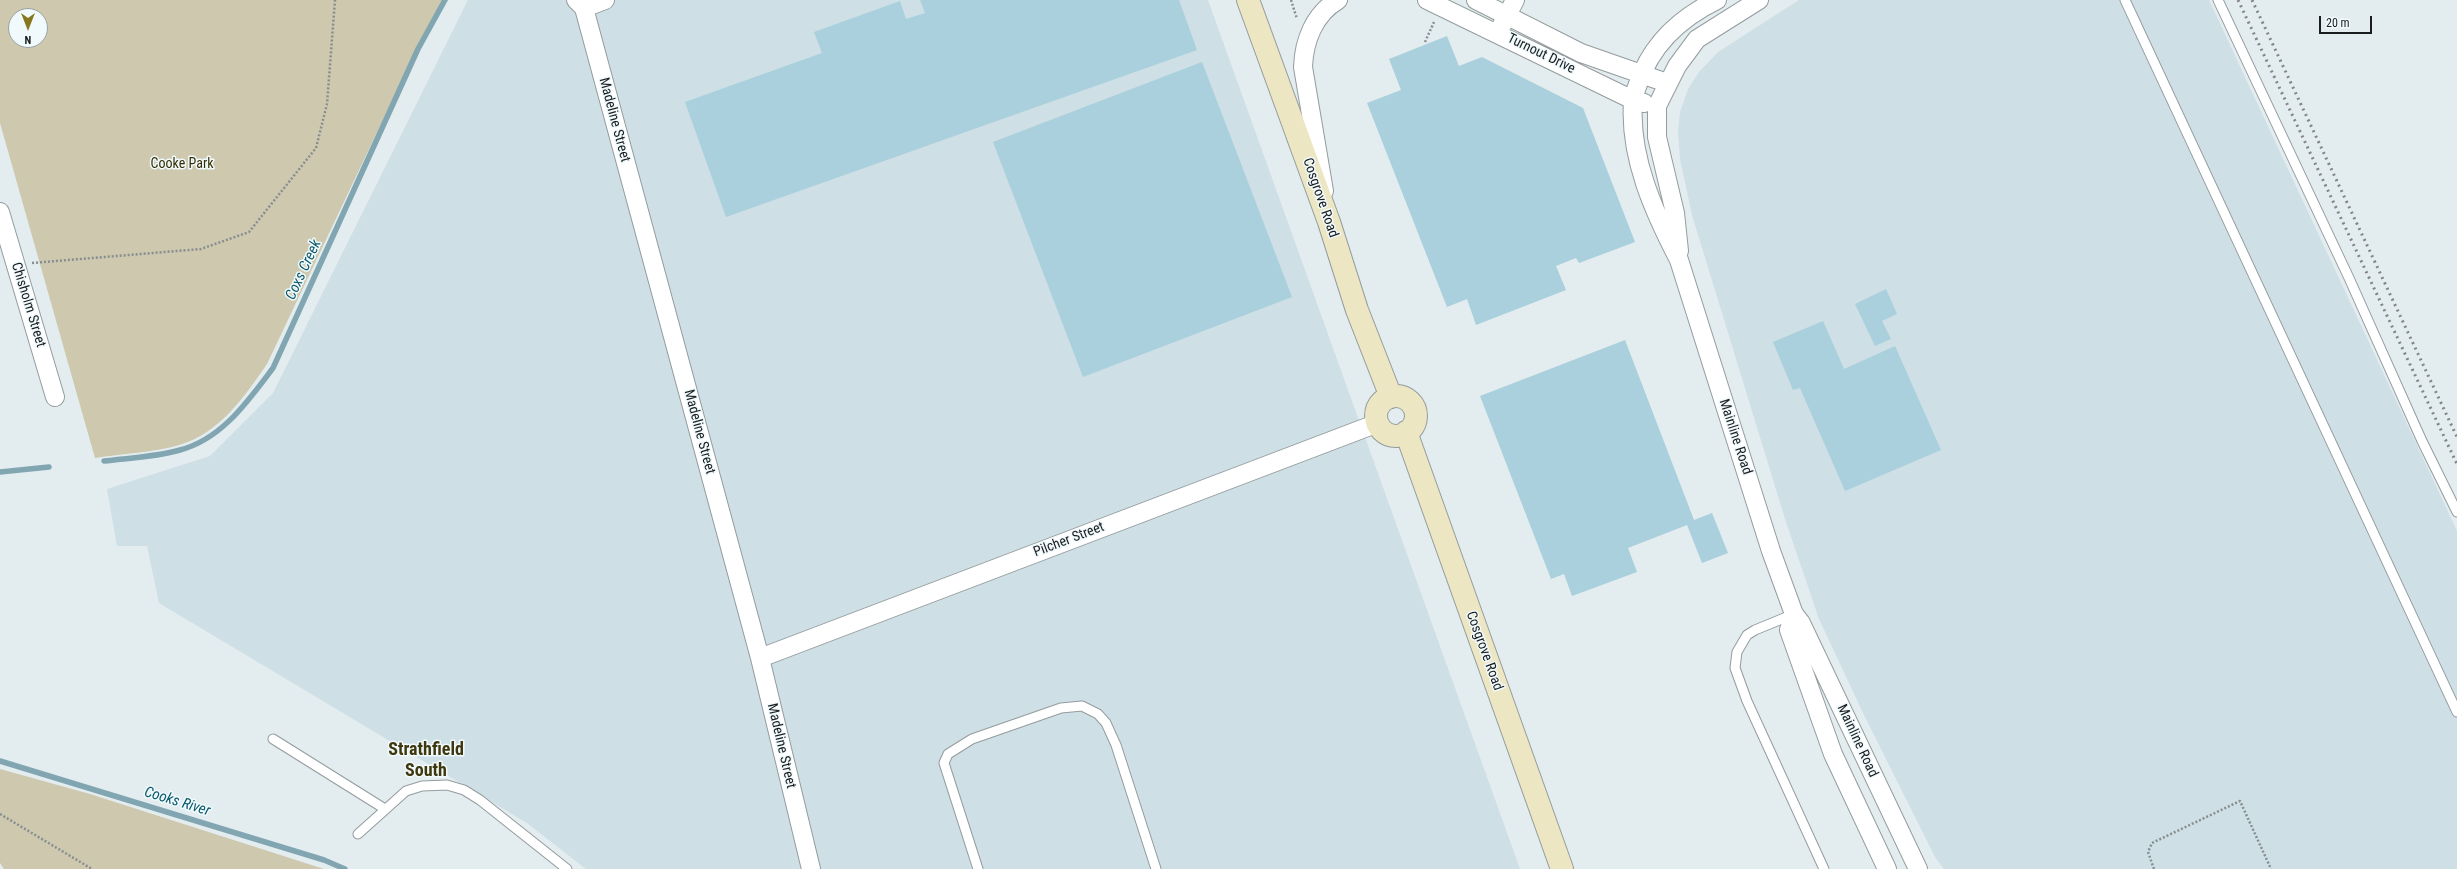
<!DOCTYPE html>
<style>
body{margin:0}
#map{position:relative;width:2457px;height:869px;overflow:hidden;background:#e3ecef;font-family:"Roboto Condensed",sans-serif}
canvas{display:block}
.north{position:absolute;left:8px;top:8px;width:40px;height:40px;box-sizing:border-box;background:#f0f9fc;border:1px solid #9aa1a3;border-radius:50%;rotate:180deg;font-size:11px;font-weight:700;line-height:16px;text-align:center;color:#1a1d1e}
.north::after{content:'';display:block;margin:auto;width:14px;height:18px;background:#88781d;clip-path:polygon(50% 0,100% 100%,50% 72%,0 100%)}
.scale{position:absolute;left:2319px;top:16px;width:53px;height:18px;box-sizing:border-box;border:2px solid #1a1d1e;border-top:0;padding-left:5px;font-size:12px;line-height:14px;white-space:nowrap;color:#1a1d1e;-webkit-text-stroke:3px #f0f9fc;paint-order:stroke}
</style>
<div id="map">
<canvas width="2457" height="869"></canvas>
<div class="north">N</div>
<div class="scale">20 m</div>
</div>
<script>
const c = document.querySelector('canvas').getContext('2d');
c.lineJoin = 'round';
function fill(path, color) { c.fillStyle = color; c.fill(path, 'evenodd'); }
function strokePath(path, color, width, dash) { c.strokeStyle = color; c.lineWidth = width; c.lineCap = dash ? 'butt' : 'round'; c.setLineDash(dash || []); c.stroke(path); }
function label(font, color, halo, rows, align = 'center') {
  c.font = font + ' "Roboto Condensed",sans-serif'; c.lineWidth = 3; c.setLineDash([]); c.textBaseline = 'middle'; c.strokeStyle = halo; c.fillStyle = color; for (const [text, x, y, turn = 0] of rows) {
    c.save(); c.translate(x, y); c.rotate((+turn || 0) * Math.PI / 180); c.textAlign = isNaN(turn) ? turn : align; if (halo) c.strokeText(text, 0, 0); c.fillText(text, 0, 0); c.restore();
  }
}
const built = new Path2D(`
 M 468,0 L 1208,0 L 1520,869 L 586,869 L 527,823 L 159,603 L 147,546 L 117,546 L 107,489 L 210,456 L 273,393 Z
 M 1799,0 L 2209,0 L 2457,531 L 2457,869 L 1944,869 L 1935,857 L 1865,717 L 1819,619 L 1785,519 L 1692,215 L 1680,159 L 1678,131 L 1680,112 L 1688,89 L 1699,72 L 1718,52 Z`);
const green = new Path2D(`
 M 0,0 L 443,0 L 417,48 L 267,364 C 244,397 220,433 179,445 C 156,452 120,454 95,458 L 0,123 ZM 16,16 L 40,16 L 40,40 L 16,40 Z
 M 0,769 L 90,794 L 324,869 L 4,869 L 0,863 Z`);
const stream = new Path2D(`
 M 104,461 C 129,458 156,457 180,450 C 222,439 248,401 273,368 L 418,49 L 445,0
 M 0,472 L 49,467
 M 0,761 L 324,860 L 345,869`);
const building = new Path2D(`
 M 920,0 L 1179,0 L 1197,50 L 726,217 L 685,102 L 822,53 L 814,32 L 900,1 L 906,19 L 925,13 Z
 M 1447,36 L 1459,66 L 1482,57 L 1583,108 L 1635,242 L 1579,263 L 1576,258 L 1556,266 L 1566,290 L 1476,325 L 1467,299 L 1447,307 L 1367,103 L 1401,90 L 1389,59 Z
 M 1202,62 L 1292,297 L 1083,377 L 993,142 Z
 M 1886,289 L 1897,314 L 1882,321 L 1891,339 L 1875,346 L 1855,304 Z
 M 1823,321 L 1844,369 L 1895,346 L 1941,450 L 1845,491 L 1800,388 L 1793,390 L 1773,342 Z
 M 1625,340 L 1694,520 L 1712,513 L 1728,553 L 1702,563 L 1687,525 L 1628,548 L 1637,572 L 1572,596 L 1564,574 L 1551,579 L 1480,396 Z`);
const path = new Path2D(`
 M 1291,0 L 1297,19
 M 1425,42 L 1434,22
 M 32,263 L 201,249 L 249,232 L 316,148 L 327,104 L 335,0
 M 0,814 L 92,869
 M 2154,869 L 2148,852 L 2152,843 L 2240,801 L 2271,869`);
const service = new Path2D(`
 M 2125,0 L 2457,712
 M 2218,0 L 2349,278 L 2422,441 L 2457,512
 M 1794,614 L 1755,630 L 1747,635 L 1737,652 L 1735,668 L 1747,701 L 1824,869
 M 273,739 L 385,809
 M 358,834 L 406,791 L 422,786 L 447,785 L 464,790 L 480,800 L 567,869
 M 978,869 L 944,763 L 948,754 L 972,739 L 1061,708 L 1082,706 L 1098,714 L 1106,723 L 1116,745 L 1156,869`);
const minor = new Path2D(`
 M 576,0 L 584,8 L 760,658 L 811,869
 M 1427,0 L 1633,100 L 1644,103
 M 1476,0 L 1581,53 L 1667,83
 M 1717,0 C 1680,18 1651,45 1638,84 C 1636,90 1633,96 1633,102 C 1629,157 1654,212 1679,260 L 1771,551 L 1794,614 L 1801,623 L 1918,869
 M 584,8 L 605,0
 M 1502,25 L 1515,0
 M 1324,191 L 1303,67 C 1304,41 1314,14 1338,0
 M 0,212 L 55,397
 M 1679,251 L 1675,213 L 1657,137 L 1657,106 L 1677,66 L 1697,39 L 1759,0
 M 1794,614 L 1789,630 L 1833,754 L 1887,869
 M 760,658 L 1378,423`);
const secondary = new Path2D(`
 M 1248,0 L 1329,222 L 1357,310 L 1391,397
 M1376 416a20 20 0 1 1 40 0a20 20 0 1 1-40 0Z
 M 1406,432 L 1562,869`);
const rail = new Path2D(`
 M 2238,0 L 2457,464
 M 2252,0 L 2457,437`);
const streetNames = [
 ["Turnout Drive",1541,54,26],
 ["Madeline Street",614,120,75],
 ["Cosgrove Road",1320,198,71],
 ["Chisholm Street",28,305,73],
 ["Madeline Street",699,432,75],
 ["Mainline Road",1735,437,72],
 ["Pilcher Street",1069,540,-21],
 ["Cosgrove Road",1484,651,70],
 ["Mainline Road",1857,741,65],
 ["Madeline Street",781,746,77]
];
const parkNames = [
 ["Cooke Park",182,164]
];
const waterNames = [
 ["Coxs Creek",304,270,-65],
 ["Cooks River",177,802,17]
];
const districtNames = [
 ["Strathfield",426,750],
 ["South",426,771]
];
fill(built, '#cedfe5');
fill(green, '#cdc8ae');
strokePath(stream, '#81a6b2', 5.5);
fill(building, '#a9d0dc');
strokePath(service, '#949c9e', 11);
strokePath(minor, '#949c9e', 20);
strokePath(secondary, '#949c9e', 24);
strokePath(path, '#888e90', 2.5, [2, 2]);
strokePath(service, '#fff', 9);
strokePath(minor, '#fff', 18);
strokePath(secondary, '#ece6c2', 22);
strokePath(rail, '#818789', 3, [2, 4]);
label('14px', '#1a1d1e', '#f0f9fc', streetNames);
label('14px', '#352e03', '#f0f9fc', parkNames);
label('italic 15px', '#0b596b', '#f0f9fc', waterNames);
label('bold 18px', '#3f370d', '#f0f9fc', districtNames);
</script>
